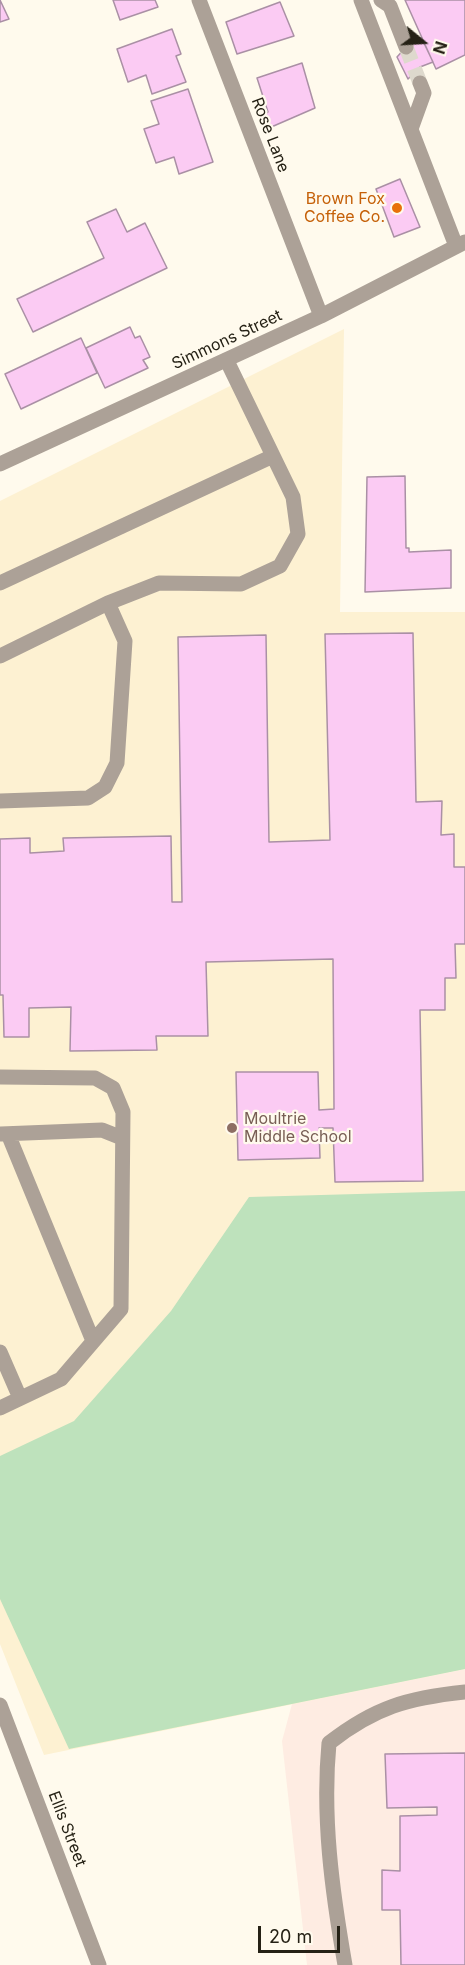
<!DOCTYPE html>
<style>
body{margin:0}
#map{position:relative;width:465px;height:1965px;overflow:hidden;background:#fffaed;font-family:Inter,sans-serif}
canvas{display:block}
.north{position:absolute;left:393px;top:12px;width:60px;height:60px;-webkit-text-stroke:4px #fffaed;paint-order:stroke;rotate:108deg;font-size:16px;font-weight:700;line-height:24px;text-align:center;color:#252115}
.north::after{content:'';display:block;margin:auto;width:21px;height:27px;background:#252115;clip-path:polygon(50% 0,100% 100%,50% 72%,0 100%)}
.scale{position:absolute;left:258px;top:1926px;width:82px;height:27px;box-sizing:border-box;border:3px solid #252115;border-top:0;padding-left:8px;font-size:18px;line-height:21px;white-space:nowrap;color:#252115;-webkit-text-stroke:4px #fffaed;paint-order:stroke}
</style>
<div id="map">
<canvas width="465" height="1965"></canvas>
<div class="north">N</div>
<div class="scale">20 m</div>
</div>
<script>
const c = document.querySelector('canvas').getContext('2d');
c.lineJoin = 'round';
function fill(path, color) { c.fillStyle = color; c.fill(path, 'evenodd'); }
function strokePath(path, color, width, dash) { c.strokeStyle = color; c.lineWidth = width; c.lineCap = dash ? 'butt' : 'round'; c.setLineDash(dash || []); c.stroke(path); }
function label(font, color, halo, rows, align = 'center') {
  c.font = font + ' Inter,sans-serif'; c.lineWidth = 4.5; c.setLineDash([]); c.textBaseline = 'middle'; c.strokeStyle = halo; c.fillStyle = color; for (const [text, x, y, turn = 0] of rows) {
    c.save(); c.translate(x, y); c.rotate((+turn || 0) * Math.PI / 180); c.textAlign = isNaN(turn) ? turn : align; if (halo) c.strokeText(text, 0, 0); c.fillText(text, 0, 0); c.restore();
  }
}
const commercial = new Path2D(`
 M 465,1669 L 465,1965 L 307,1965 L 282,1741 L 292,1704 Z`);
const built = new Path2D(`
 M 344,329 L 340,612 L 465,612 L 465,1669 L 44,1755 L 0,1644 L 0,501 Z`);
const green = new Path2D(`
 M 465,1191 L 465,1669 L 69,1749 L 0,1599 L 0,1456 L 74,1421 L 171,1311 L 249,1197 Z`);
const building = new Path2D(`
 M 0,0 L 9,19 L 0,22 Z
 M 113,0 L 155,0 L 158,7 L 120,20 Z
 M 405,0 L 465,0 L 465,55 L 436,69 Z
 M 280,2 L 294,36 L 237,54 L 226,22 Z
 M 172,29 L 181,54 L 176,56 L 186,82 L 152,94 L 146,75 L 128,82 L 117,49 Z
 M 422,39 L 433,62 L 420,67 L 408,79 L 397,57 L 406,47 Z
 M 302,63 L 315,108 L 269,128 L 262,116 L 268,112 L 257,78 Z
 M 188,89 L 213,162 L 179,174 L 174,157 L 156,163 L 144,129 L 159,124 L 151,101 Z
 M 400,179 L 420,227 L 394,237 L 376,189 Z
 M 116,209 L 127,232 L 145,223 L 167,268 L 33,332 L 17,299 L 104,258 L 87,222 Z
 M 130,327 L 135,338 L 140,336 L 150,357 L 143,360 L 148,368 L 105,388 L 86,348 Z
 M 81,338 L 97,373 L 21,409 L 5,374 Z
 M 405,476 L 406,548 L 409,548 L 409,552 L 451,550 L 451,588 L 365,592 L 367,477 Z
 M 413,633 L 416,802 L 442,801 L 441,835 L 454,834 L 454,867 L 465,867 L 465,944 L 455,944 L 456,978 L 445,978 L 445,1010 L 420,1010 L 423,1181 L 335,1182 L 333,1128 L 319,1128 L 320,1158 L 238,1160 L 236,1072 L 318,1072 L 319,1110 L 334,1109 L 333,959 L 206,962 L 208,1036 L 156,1036 L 157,1050 L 70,1051 L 71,1007 L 29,1008 L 29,1037 L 4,1037 L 3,995 L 0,995 L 0,839 L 30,838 L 30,853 L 64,851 L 63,838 L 171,836 L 172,902 L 182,902 L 178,637 L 266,635 L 269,842 L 330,840 L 325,634 Z
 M 465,1753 L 465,1965 L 401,1965 L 400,1910 L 382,1910 L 382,1870 L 400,1871 L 400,1816 L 437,1815 L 437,1807 L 387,1808 L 385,1754 Z`);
const minorTunnel = new Path2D(`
 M 406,47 L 420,83`);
const minor = new Path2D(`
 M 199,0 L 321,316
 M 361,0 L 456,246
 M 381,0 L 390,6 L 406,47
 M 411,129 L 424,93 L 420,83
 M 0,464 L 321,316 L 465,242
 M 0,583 L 273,456
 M 0,656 L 108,603 L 159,583 L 241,584 L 280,566 L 298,534 L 293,497 L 227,361
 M 0,801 L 88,798 L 105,787 L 117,763 L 125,641 L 108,603
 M 0,1077 L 95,1078 L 113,1088 L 123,1112 L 121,1309 L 61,1379 L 0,1408
 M 1,1134 L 102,1130 L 122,1138
 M 8,1134 L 93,1341
 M 0,1352 L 20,1398
 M 0,1705 L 99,1965
 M 345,1965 C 332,1891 322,1817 329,1743 C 375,1707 408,1698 465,1692`);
const markers = [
 [397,208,6,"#e8710a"],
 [232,1128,6,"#8d6e63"]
];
const streetNames = [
 ["Rose Lane",270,135,69],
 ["Simmons Street",227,340,-25],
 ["Ellis Street",67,1829,69]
];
const foodNames = [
 ["Brown Fox",385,199],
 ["Coffee Co.",385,217]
];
const educationNames = [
 ["Moultrie",244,1119],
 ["Middle School",244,1137]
];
fill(commercial, '#feece2');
fill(built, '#fdf1d2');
fill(green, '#bee2bc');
fill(building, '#fbcbf3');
strokePath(building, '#aa90a5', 1.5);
strokePath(minorTunnel, '#ded9cd', 15, [15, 8]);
strokePath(minor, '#aca197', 15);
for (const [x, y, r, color] of markers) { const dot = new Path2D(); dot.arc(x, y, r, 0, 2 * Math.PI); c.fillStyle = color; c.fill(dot); strokePath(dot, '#fffaed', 2); }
label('16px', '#252115', '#fffaed', streetNames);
label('16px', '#c56008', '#fffaed', foodNames, 'right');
label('16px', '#785e54', '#fffaed', educationNames, 'left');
</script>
